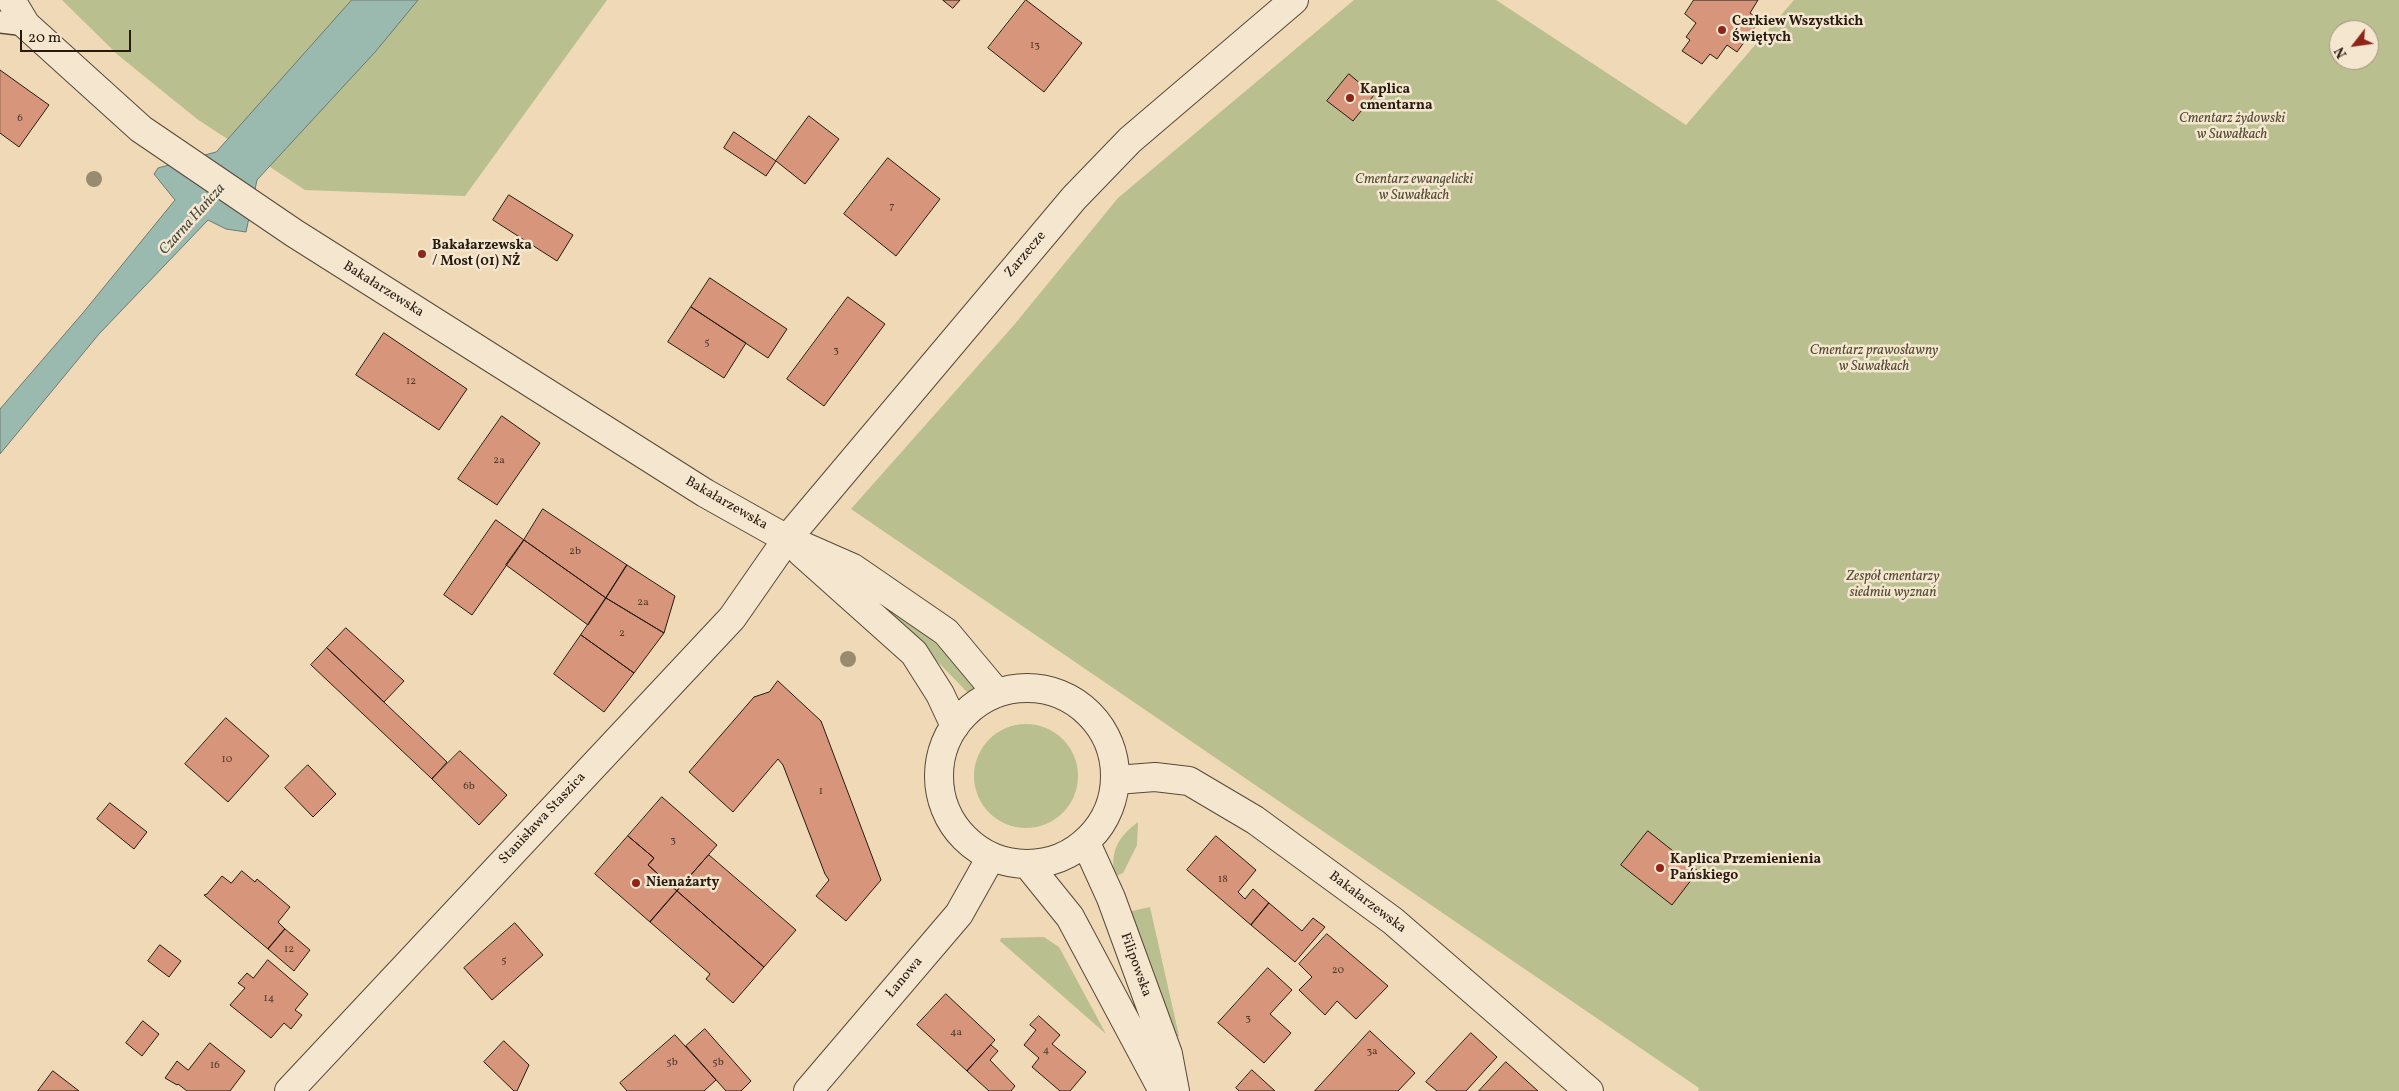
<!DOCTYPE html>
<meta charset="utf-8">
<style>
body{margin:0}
#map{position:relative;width:2399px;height:1091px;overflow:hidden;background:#f0d9b7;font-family:Vollkorn,serif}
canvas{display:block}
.north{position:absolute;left:2329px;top:20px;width:50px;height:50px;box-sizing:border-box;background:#f5e6d0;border:1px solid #a29582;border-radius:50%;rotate:240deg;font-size:14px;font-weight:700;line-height:20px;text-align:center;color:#261b0d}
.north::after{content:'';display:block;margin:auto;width:18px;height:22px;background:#8f2418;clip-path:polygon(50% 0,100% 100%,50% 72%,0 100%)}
.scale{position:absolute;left:20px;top:30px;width:111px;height:22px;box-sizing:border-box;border:2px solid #261b0d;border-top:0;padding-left:6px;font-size:15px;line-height:18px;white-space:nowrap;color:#261b0d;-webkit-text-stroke:4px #f5e6d0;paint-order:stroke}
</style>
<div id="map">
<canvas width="2399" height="1091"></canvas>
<div class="north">N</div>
<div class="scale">20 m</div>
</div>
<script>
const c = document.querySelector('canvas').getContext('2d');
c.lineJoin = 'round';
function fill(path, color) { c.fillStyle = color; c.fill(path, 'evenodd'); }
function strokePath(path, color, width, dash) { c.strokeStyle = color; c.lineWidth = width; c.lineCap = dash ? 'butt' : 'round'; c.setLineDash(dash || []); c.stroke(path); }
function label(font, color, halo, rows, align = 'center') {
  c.font = font + ' Vollkorn,serif'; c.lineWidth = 5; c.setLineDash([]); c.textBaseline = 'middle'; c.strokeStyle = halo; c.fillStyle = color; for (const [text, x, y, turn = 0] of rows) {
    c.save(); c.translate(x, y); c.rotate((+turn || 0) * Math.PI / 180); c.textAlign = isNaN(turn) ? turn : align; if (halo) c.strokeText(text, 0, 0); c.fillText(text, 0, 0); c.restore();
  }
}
const green = new Path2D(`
 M 62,0 L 607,0 L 465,196 L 305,190 L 197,119 L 118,55 Z
 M 1354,0 L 1496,0 L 1686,125 L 1794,0 L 2399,0 L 2399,1091 L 1698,1091 L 1699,1088 L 851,509 L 1014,325 L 1118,198 ZM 2339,30 L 2369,30 L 2369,60 L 2339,60 Z
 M 875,591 C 910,620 947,649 974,686 L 971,691 L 967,692 L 940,664 L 868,599 Z
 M974 776a52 52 0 1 1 104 0a52 52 0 1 1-104 0Z
 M 1138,822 L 1137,845 L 1123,873 L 1114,877 C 1111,850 1117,838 1138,822 Z
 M 1150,907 L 1179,1036 L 1176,1037 L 1128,912 Z
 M 1044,937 L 1059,947 L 1106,1034 L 1000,941 L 1001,938 Z`);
const water = new Path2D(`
 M 352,0 L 418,0 L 376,51 L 257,180 L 246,232 L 226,229 L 208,220 L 99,334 L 0,454 L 0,409 L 82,314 L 175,200 L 154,174 L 158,168 L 216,152 Z`);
const building = new Path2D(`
 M 943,0 L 960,0 L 953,8 Z
 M 1026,0 L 1082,43 L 1044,92 L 988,48 Z
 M 1694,0 L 1758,0 L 1750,13 L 1760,20 L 1737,52 L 1727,45 L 1717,59 L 1710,54 L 1702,64 L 1682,51 L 1690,40 L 1686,37 L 1696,23 L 1685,14 Z
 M 0,70 L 49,105 L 19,147 L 0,133 Z
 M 1349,74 L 1374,95 L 1353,121 L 1327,101 Z
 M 809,116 L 839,139 L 805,184 L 776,161 Z
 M 734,132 L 776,161 L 766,176 L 724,148 Z
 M 888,158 L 940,199 L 896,256 L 844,214 Z
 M 509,195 L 573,235 L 557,261 L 493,220 Z
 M 710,278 L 787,329 L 768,358 L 691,307 Z
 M 848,297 L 885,324 L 824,406 L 787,379 Z
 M 691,307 L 746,343 L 724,378 L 668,342 Z
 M 384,333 L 467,389 L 439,430 L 356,375 Z
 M 502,416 L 540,443 L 497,505 L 458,479 Z
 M 543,509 L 627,565 L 606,598 L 524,540 Z
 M 496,520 L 524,540 L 472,615 L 444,595 Z
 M 524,540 L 606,598 L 588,625 L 506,565 Z
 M 627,565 L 675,596 L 664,633 L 606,598 Z
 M 606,598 L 664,633 L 634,673 L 581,635 Z
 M 346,628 L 404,681 L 384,702 L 327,648 Z
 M 581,635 L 634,673 L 604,712 L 554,674 Z
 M 327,648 L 447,762 L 432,779 L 311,665 Z
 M 778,681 L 821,721 L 881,880 L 846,921 L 816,896 L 829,880 L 825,874 L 783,765 L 778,759 L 733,812 L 689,772 L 754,697 L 769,692 Z
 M 226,718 L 269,756 L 228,802 L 185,764 Z
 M 460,751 L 507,795 L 479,825 L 432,779 Z
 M 308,765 L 336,794 L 313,817 L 285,788 Z
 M 662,797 L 717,845 L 677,891 L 648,865 L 654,858 L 628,836 Z
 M 110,803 L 147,832 L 134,849 L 97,819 Z
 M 1648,831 L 1698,871 L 1672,905 L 1621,865 Z
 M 628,836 L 654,858 L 648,865 L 677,891 L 650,922 L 595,874 Z
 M 1216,836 L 1256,870 L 1238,892 L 1245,899 L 1253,889 L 1269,903 L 1251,925 L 1187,870 Z
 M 709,855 L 796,930 L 764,967 L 677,891 Z
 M 242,871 L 255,882 L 257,879 L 290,907 L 278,922 L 285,929 L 268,949 L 204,895 L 207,894 L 222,876 L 231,883 Z
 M 677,891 L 764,967 L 733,1003 L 706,979 L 710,974 L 650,922 Z
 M 1269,903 L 1302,931 L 1313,918 L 1325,927 L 1295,962 L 1251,925 Z
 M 515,923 L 543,955 L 492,1000 L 464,968 Z
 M 285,929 L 310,950 L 294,971 L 268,949 Z
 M 1327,934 L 1388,986 L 1356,1019 L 1337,1001 L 1325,1015 L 1299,990 L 1312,977 L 1299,964 Z
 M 160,945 L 181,961 L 169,977 L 148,961 Z
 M 268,960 L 308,994 L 295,1010 L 302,1015 L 291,1029 L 284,1023 L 271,1038 L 230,1005 L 245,988 L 238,983 L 247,973 L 253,978 Z
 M 1268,968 L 1292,990 L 1270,1014 L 1291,1033 L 1264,1063 L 1218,1023 Z
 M 946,994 L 995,1040 L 967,1071 L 917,1025 Z
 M 1039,1016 L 1060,1035 L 1052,1044 L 1086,1072 L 1070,1091 L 1060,1091 L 1032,1067 L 1039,1058 L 1024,1045 L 1036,1030 L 1030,1025 Z
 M 143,1021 L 159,1034 L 142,1056 L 126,1043 Z
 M 705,1029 L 751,1081 L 741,1091 L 726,1091 L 686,1046 Z
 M 1370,1031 L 1415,1073 L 1398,1091 L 1315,1091 Z
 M 1471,1033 L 1497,1057 L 1466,1091 L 1437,1091 L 1426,1082 Z
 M 675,1035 L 716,1080 L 704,1091 L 627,1091 L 620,1083 Z
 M 504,1041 L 529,1065 L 517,1091 L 514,1091 L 484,1062 Z
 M 210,1043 L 245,1071 L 230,1091 L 187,1091 L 178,1084 L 177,1085 L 165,1078 L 177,1061 L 188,1070 Z
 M 991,1045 L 998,1051 L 990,1060 L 1015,1086 L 1011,1091 L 989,1091 L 967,1071 Z
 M 1506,1062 L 1538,1091 L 1479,1091 Z
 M 1252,1070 L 1275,1091 L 1239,1091 L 1236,1088 Z
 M 53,1071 L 79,1091 L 38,1091 Z`);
const service = new Path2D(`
 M 0,22 L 26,25`);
const minor = new Path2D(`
 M 289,1091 L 732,618 L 787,539
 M 808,1091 L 959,914 L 991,857`);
const tertiary = new Path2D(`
 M 11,0 L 26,25 L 141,129 L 294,233 L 705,493 L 787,539 L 853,568 L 946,632 L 997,693
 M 787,539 L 1074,198 L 1130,140 L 1294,0
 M 801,552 L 914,653 L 940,694 L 955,726
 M939 776a88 88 0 1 1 176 0a88 88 0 1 1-176 0Z
 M 1116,780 L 1155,777 L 1189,781 L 1255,820 L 1393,921 L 1589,1091
 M 1086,843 L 1111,898 L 1168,1054 L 1175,1091
 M 1028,865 L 1070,917 L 1163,1091`);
const trees = [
 [94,179],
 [848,659]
];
const markers = [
 [1722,30,5,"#8f2418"],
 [1350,98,5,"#8f2418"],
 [422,254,5,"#8f2418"],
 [1660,868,5,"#8f2418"],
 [636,883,5,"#8f2418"]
];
const numberNames = [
 ["13",1035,46],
 ["6",20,119],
 ["7",892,207],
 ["5",707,343],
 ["3",836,351],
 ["12",411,382],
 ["2a",499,461],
 ["2b",575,552],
 ["2a",643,603],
 ["2",622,634],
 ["10",227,760],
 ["6b",469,787],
 ["1",821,792],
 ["3",673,841],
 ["18",1223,880],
 ["12",289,950],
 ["5",504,961],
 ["20",1338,971],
 ["14",269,999],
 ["3",1248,1019],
 ["4a",956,1033],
 ["4",1046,1051],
 ["3a",1372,1052],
 ["5b",672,1063],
 ["5b",718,1063],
 ["16",215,1066]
];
const poiNames = [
 ["Cerkiew Wszystkich",1732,22],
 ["Świętych",1732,38],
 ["Kaplica",1360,90],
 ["cmentarna",1360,106],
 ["Bakałarzewska",432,246],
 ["/ Most (01) NŻ",432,262],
 ["Kaplica Przemienienia",1670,860],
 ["Pańskiego",1670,876],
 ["Nienażarty",646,883]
];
const parkNames = [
 ["Cmentarz żydowski",2232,119],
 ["w Suwałkach",2232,135],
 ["Cmentarz ewangelicki",1414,180],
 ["w Suwałkach",1414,196],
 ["Cmentarz prawosławny",1874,351],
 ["w Suwałkach",1874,367],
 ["Zespół cmentarzy",1893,577],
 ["siedmiu wyznań",1893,593]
];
const streetNames = [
 ["Zarzecze",1026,255,-50],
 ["Bakałarzewska",383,290,32],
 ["Bakałarzewska",726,504,30],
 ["Stanisława Staszica",543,819,-47],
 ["Bakałarzewska",1367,903,37],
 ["Filipowska",1135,965,70],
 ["Łanowa",905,978,-50]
];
const waterNames = [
 ["Czarna Hańcza",193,220,-48]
];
fill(green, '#b9bf8e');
fill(water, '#9abab0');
strokePath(water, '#6c7a6f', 1);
fill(building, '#d7967b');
strokePath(building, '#261b0d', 1);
strokePath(service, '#584a38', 24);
strokePath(minor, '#584a38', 30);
strokePath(tertiary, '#584a38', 30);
strokePath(service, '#f5e6d0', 21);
strokePath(minor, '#f5e6d0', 28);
strokePath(tertiary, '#f5e6d0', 28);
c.fillStyle = '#998b6f';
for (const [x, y] of trees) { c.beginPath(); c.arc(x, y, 8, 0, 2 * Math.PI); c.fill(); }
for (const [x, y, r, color] of markers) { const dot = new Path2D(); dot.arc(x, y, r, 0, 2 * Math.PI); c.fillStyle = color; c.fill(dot); strokePath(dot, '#f5e6d0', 2); }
label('11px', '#523a28', null, numberNames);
label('bold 14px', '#261b0d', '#f5e6d0', poiNames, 'left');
label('italic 14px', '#524c34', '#f5e6d0', parkNames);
label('14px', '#261b0d', '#f5e6d0', streetNames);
label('italic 15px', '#494b3e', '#f5e6d0', waterNames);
</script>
